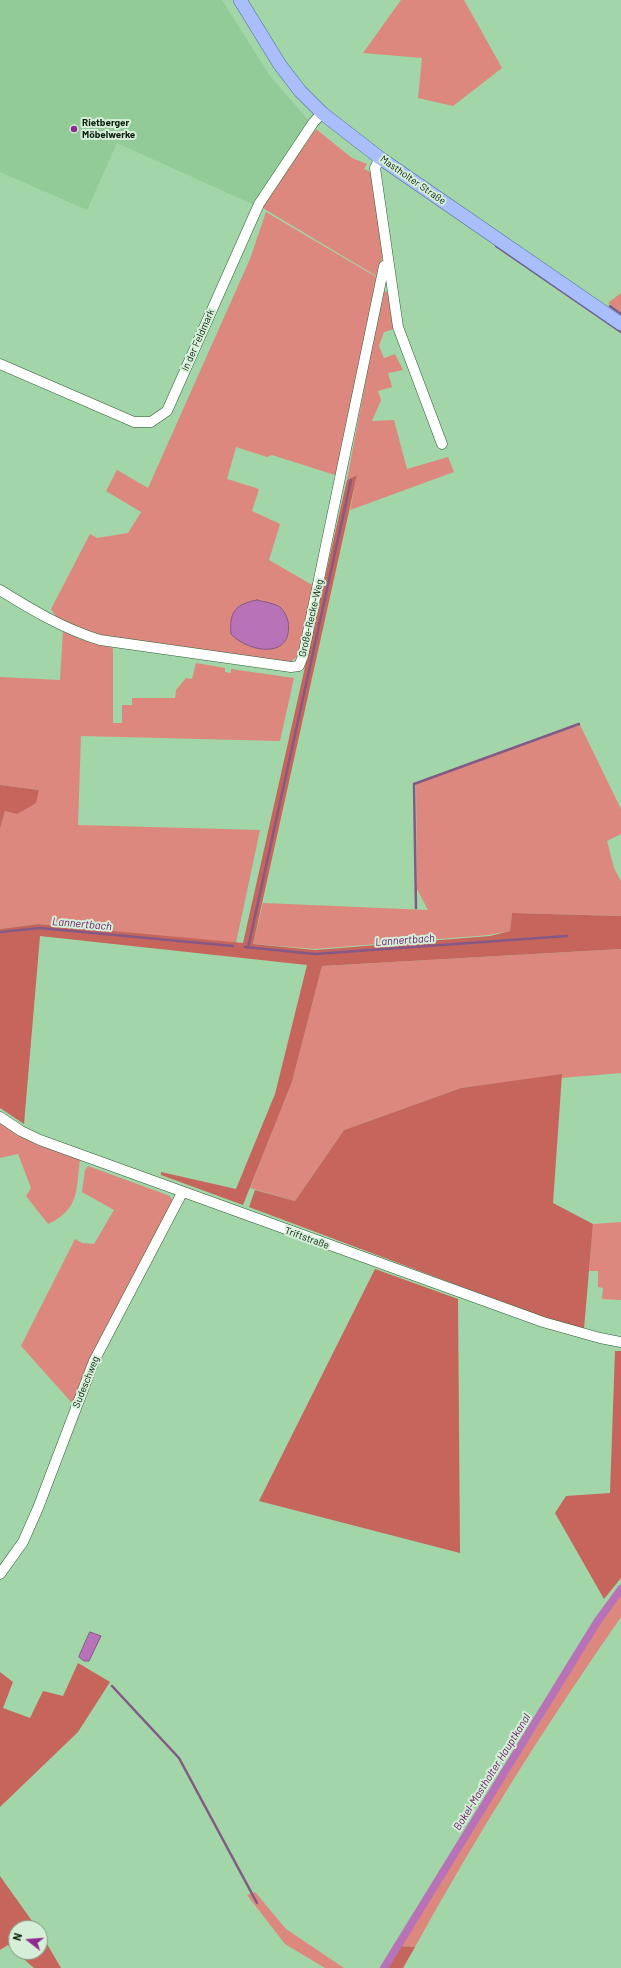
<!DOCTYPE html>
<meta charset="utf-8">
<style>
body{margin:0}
#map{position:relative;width:621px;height:1968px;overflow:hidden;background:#a2d5a7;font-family:Barlow,sans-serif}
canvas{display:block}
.north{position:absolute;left:8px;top:1920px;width:40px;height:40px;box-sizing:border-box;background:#d5eed7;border:1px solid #859c87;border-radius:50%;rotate:287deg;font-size:11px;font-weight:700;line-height:16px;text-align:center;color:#0c200f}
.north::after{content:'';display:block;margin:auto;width:14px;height:18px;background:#8f2a90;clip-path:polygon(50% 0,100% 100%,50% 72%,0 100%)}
</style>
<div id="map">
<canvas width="621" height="1968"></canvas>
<div class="north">N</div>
</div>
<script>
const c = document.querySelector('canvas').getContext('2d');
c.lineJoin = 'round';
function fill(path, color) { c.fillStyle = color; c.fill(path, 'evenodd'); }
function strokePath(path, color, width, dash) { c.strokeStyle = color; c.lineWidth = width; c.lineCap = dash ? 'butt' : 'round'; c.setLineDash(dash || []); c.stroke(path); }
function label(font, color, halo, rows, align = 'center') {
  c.font = font + ' Barlow,sans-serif'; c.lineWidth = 4; c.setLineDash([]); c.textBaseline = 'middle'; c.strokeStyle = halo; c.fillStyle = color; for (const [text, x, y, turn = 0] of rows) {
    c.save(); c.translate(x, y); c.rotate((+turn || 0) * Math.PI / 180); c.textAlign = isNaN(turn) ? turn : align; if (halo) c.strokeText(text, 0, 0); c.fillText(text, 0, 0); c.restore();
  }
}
const built = new Path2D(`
 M 0,0 L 222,0 L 270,76 L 310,122 L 254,205 L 117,143 L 87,210 L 0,172 Z`);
const green = new Path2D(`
 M 401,0 L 464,0 L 502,68 L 453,106 L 418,98 L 422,58 L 363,53 Z
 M 316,129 L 352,158 L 367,164 L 364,169 L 373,173 L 383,253 L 378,277 L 261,207 Z
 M 266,212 L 378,278 L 338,474 L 335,475 L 272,455 L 267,457 L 236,447 L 227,479 L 259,489 L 252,511 L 280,524 L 269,560 L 314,586 L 299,655 L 288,664 L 103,637 L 57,618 L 51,609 L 90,534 L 97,538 L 128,533 L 141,512 L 106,491 L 117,470 L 148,488 L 250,259 Z
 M 384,291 L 389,293 L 395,329 L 384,332 L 379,346 L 384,358 L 395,354 L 403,370 L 388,373 L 392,387 L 378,391 L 381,400 L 372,421 L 394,420 L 407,469 L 448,457 L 454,472 L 350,510 L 357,475 L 347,480 L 382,293 Z
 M 621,293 L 621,312 L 608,303 Z
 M 63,631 L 80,639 L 113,648 L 113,723 L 122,723 L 122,705 L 132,705 L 132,698 L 175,698 L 176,690 L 186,678 L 192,679 L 196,663 L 225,668 L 225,672 L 231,673 L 231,669 L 294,678 L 280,741 L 81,736 L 78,825 L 260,830 L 236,943 L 38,924 L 0,929 L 0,829 L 5,811 L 39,790 L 0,785 L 0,677 L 60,680 Z
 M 580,725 L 621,809 L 621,834 L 607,841 L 614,868 L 621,881 L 621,916 L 512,913 L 510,931 L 489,935 L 315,949 L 253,944 L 263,903 L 428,910 L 417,889 L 416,784 Z
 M 621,949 L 621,1073 L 561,1078 L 561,1075 L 461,1088 L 344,1130 L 295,1201 L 250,1188 L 292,1082 L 322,966 Z
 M 0,1122 L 37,1145 L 80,1159 C 76,1190 80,1209 48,1224 L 26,1196 L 31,1188 L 18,1154 L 0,1158 Z
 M 88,1166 L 170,1196 L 173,1202 L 91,1358 L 72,1403 L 21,1346 L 75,1239 L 82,1243 L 94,1244 L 114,1210 L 82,1192 L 85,1170 Z
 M 621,1222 L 621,1300 L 602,1299 L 603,1288 L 598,1287 L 598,1271 L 589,1271 L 593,1224 Z
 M 621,1593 L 621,1617 C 547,1723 477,1834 415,1947 L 400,1946 L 542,1719 L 598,1623 Z
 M 255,1892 L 286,1929 L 344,1968 L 325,1968 L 285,1944 L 247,1895 Z`);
const forest = new Path2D(`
 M 357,475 L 253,944 L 315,950 L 490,936 L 510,931 L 512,913 L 621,916 L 621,949 L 322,966 L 292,1082 L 243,1205 L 161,1175 L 161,1172 L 236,1189 L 275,1094 L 307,965 L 40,936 L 24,1124 L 0,1108 L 0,929 L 38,924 L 243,943 L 347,480 Z
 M 0,785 L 39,790 L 36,803 L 17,814 L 5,811 L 0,829 Z
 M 562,1074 L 553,1203 L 593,1224 L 584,1329 L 545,1318 L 249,1207 L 255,1190 L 295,1201 L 344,1130 L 461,1088 Z
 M 375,1269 L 458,1299 L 460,1553 L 259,1501 Z
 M 615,1351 L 621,1351 L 621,1578 L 604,1599 L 555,1513 L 566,1496 L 610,1493 Z
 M 78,1663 L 110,1682 L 78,1732 L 0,1807 L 0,1672 L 13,1682 L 3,1708 L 30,1718 L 43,1691 L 63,1696 Z
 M 0,1876 L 37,1928 L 16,1928 L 16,1952 L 8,1945 L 0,1950 Z
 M 40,1932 L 61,1968 L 34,1968 L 16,1952 L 40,1952 Z
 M 400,1946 L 415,1947 L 403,1968 L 386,1968 Z`);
const water = new Path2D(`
 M 257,600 C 264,602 275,603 281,608 C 284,611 287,617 288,621 C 294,660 249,653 231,634 C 229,611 236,604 257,600 Z
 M 90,1632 L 101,1636 L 89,1661 L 84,1661 L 79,1657 Z`);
const stream = new Path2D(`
 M 496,246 L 621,332
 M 610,306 L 621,314
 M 416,908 L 414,784 L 579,724
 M 0,932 L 40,928 L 233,946
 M 245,947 L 315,954 L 567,936
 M 248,948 L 351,480
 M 112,1686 L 179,1758 L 257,1903`);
const canal = new Path2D(`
 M 384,1968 L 597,1622 L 621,1589`);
const minor = new Path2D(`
 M 380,158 L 375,168 L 398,327 L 442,444
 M 0,364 L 134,422 L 151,422 L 167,411 L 259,204 L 313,123 L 322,113
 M 0,590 C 32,610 64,629 100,640 L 291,667 L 299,666 L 303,656 L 384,266 L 388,264
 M 0,1117 L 21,1131 L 40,1140 L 543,1322 L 600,1338 L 621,1342
 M 0,1574 L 23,1542 L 38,1508 L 94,1361 L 182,1193`);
const major = new Path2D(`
 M 240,0 L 280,65 L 300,91 L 322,113 L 380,158 L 621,324`);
const markers = [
 [74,129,4,"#8f2a90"]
];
const poiNames = [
 ["Rietberger",82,123],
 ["Möbelwerke",82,135]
];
const streetNames = [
 ["Mastholter Straße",413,180,35],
 ["In der Feldmark",198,340,-66],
 ["Große-Recke-Weg",311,618,-77],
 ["Triftstraße",307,1238,20],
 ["Sudeschweg",86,1382,-68]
];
const waterNames = [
 ["Lannertbach",82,924,5],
 ["Lannertbach",405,940,-4],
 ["Bokel-Mastholter Hauptkanal",492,1772,-58]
];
fill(built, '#92cb98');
fill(green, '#dd887e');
fill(forest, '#c6655b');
fill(water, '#b872b7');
strokePath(water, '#845985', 1);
strokePath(stream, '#845985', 2.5);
strokePath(canal, '#b872b7', 8);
strokePath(minor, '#2d5c34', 11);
strokePath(major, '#4c6ba6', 14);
strokePath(minor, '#fff', 10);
strokePath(major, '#a9befb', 13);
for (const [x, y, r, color] of markers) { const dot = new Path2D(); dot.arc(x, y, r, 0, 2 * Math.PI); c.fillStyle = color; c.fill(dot); strokePath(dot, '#d5eed7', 1.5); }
label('bold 10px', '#0c200f', '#d5eed7', poiNames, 'left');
label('10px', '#0c200f', '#d5eed7', streetNames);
label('italic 11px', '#6b156c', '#d5eed7', waterNames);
</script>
